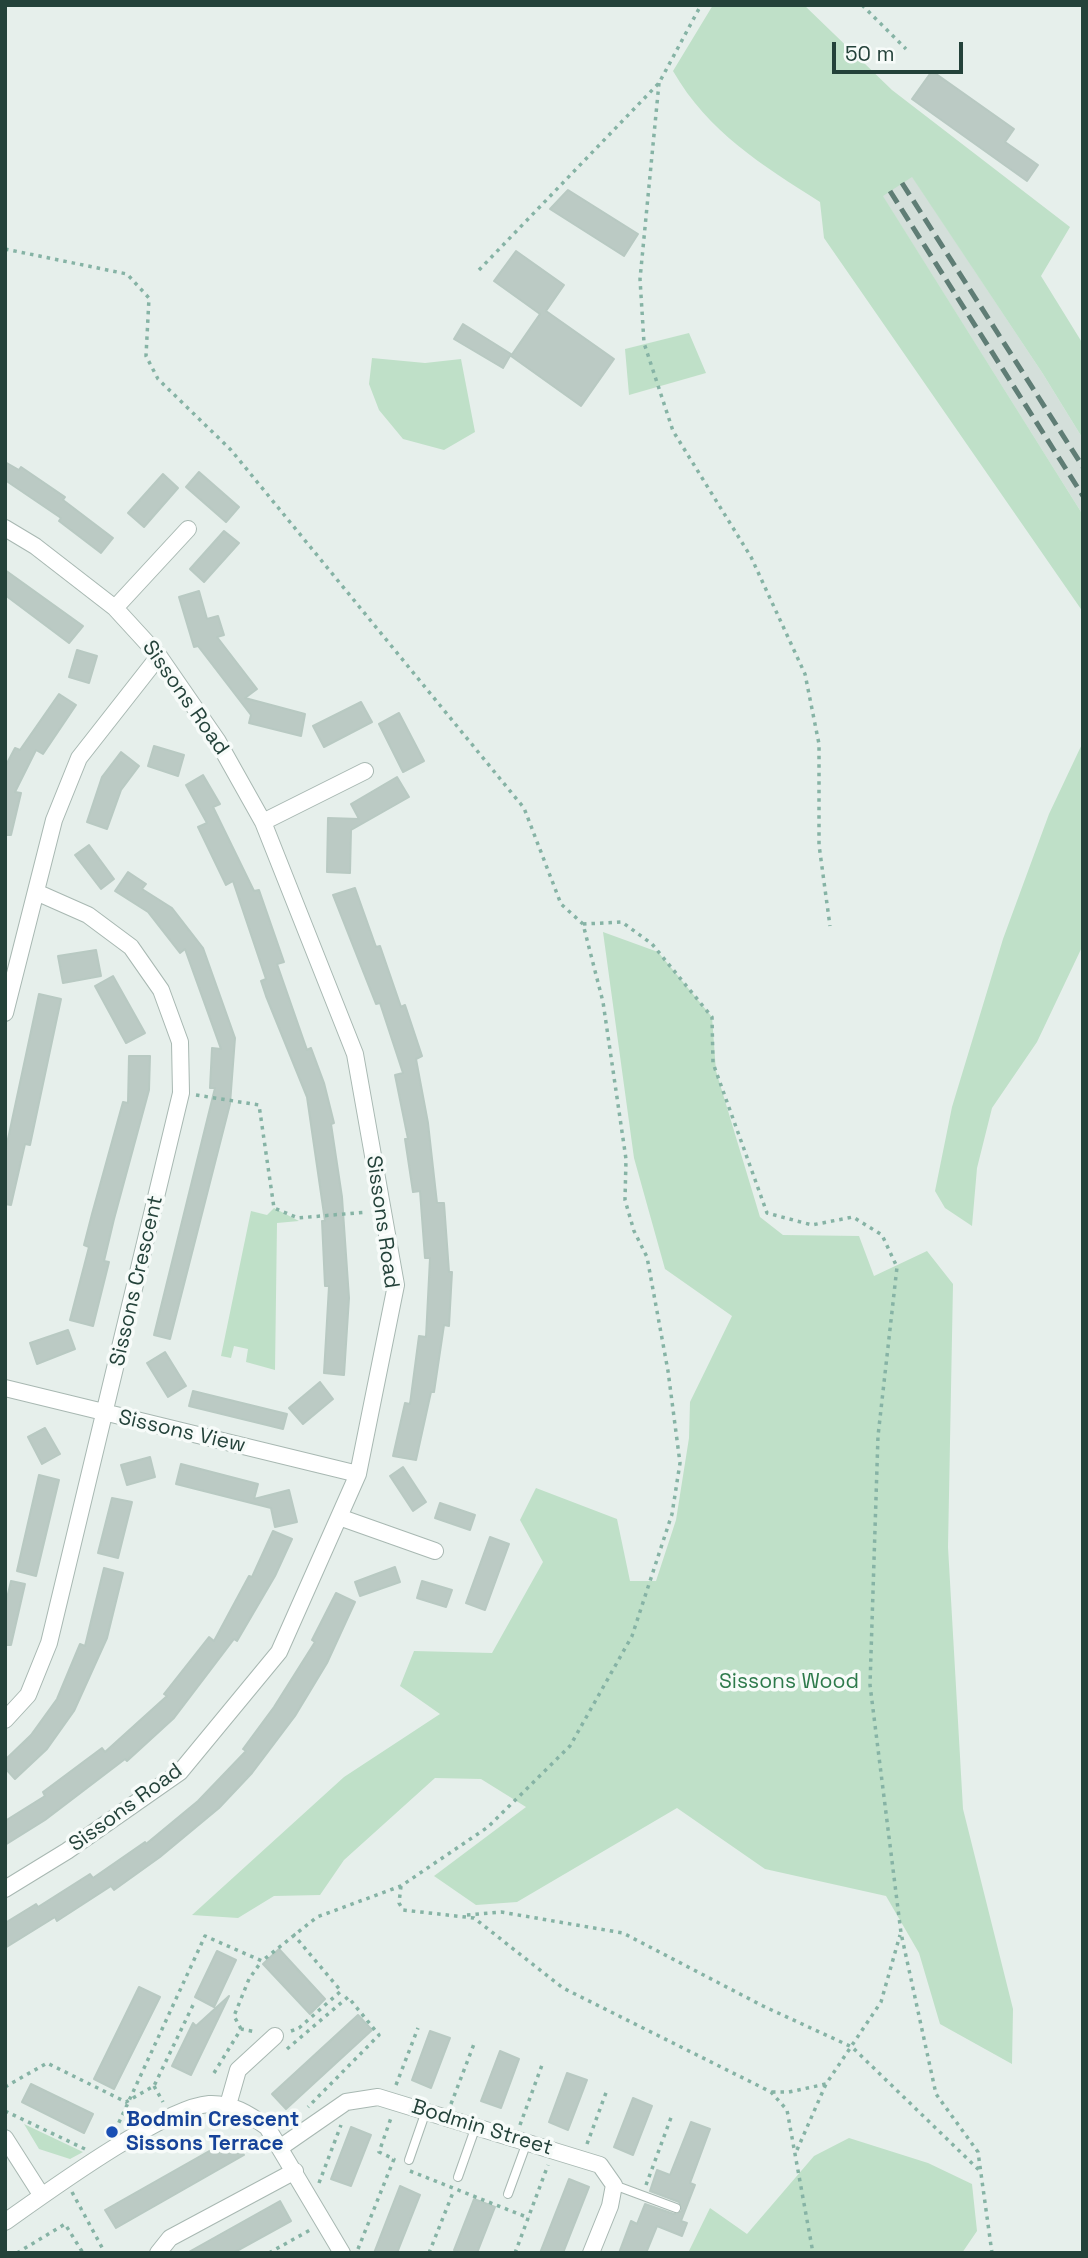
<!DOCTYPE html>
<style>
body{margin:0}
#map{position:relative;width:1088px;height:2258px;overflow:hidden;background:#e6efeb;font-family:"Space Grotesk",sans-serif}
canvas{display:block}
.frame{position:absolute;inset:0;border:7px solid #24423a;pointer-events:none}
.scale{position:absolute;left:832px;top:42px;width:131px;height:32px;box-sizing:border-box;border:4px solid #24423a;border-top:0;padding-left:9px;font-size:21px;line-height:24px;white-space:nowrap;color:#24423a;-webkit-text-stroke:5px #f7fbf9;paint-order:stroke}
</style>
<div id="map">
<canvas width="1088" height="2258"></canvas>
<div class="frame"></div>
<div class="scale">50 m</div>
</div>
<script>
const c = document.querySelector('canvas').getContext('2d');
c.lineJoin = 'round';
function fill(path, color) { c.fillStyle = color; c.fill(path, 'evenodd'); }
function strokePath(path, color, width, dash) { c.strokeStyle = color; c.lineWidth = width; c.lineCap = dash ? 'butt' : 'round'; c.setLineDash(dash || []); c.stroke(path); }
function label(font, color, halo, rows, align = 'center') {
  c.font = font + ' "Space Grotesk",sans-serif'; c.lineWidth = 7; c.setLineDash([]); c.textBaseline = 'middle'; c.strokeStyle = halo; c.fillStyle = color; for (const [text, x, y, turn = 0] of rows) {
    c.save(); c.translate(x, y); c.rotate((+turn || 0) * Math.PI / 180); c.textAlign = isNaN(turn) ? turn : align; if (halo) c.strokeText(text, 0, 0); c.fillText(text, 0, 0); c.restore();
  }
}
const built = new Path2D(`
 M 912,176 L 1043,374 L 1083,439 L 1083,515 L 882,195 Z`);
const green = new Path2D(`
 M 713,5 L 804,5 L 892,90 L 1070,227 L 1041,276 L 1083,344 L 1083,439 L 1043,374 L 912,177 L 883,196 L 1083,515 L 1083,612 L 824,238 L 820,202 C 762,165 708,132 673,71 Z
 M 689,333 L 706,373 L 629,395 L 625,349 Z
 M 372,358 L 425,363 L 461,359 L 475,432 L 444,450 L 403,439 L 379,410 L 369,384 Z
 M 1083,742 L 1083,945 L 1037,1042 L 992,1108 L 977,1168 L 972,1226 L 945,1208 L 935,1191 L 952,1107 L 1003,939 L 1049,814 Z
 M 603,932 L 658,952 L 712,1017 L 716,1071 L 760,1217 L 783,1235 L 859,1236 L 874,1276 L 927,1251 L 953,1284 L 948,1547 L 963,1809 L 1013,2009 L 1012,2064 L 940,2024 L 919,1953 L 886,1896 L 765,1869 L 677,1808 L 517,1902 L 476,1905 L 434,1876 L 526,1807 L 481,1779 L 435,1778 L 344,1860 L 320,1895 L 274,1896 L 238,1918 L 192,1915 L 344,1777 L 440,1714 L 400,1686 L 414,1651 L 492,1653 L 543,1562 L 520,1520 L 536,1488 L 617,1519 L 630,1581 L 656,1581 L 676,1520 L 689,1438 L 690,1402 L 732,1316 L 665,1269 L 634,1158 Z
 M 274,1208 L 299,1221 L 277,1223 L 275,1370 L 246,1362 L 248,1349 L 234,1346 L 231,1358 L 221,1356 L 251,1211 L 267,1215 Z
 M 24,2124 L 83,2152 L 70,2159 L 39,2149 Z
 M 849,2138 L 928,2163 L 972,2184 L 977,2231 L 962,2253 L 688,2253 L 710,2208 L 747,2234 L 814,2156 Z`);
const building = new Path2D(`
 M 932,71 L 1014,129 L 1005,142 L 1038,165 L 1027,181 L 912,99 Z
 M 568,190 L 638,234 L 624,256 L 550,209 Z
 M 516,251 L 564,285 L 546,311 L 614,359 L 581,406 L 511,356 L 540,314 L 494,281 Z
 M 463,324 L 511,354 L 503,368 L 454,339 Z
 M 5,462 L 19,470 L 21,467 L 65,497 L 63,500 L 113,538 L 101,553 L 59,521 L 61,518 L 5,480 Z
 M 199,472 L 239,507 L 226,522 L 186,487 Z
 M 163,474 L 178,488 L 144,527 L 128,513 Z
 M 224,531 L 239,543 L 204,582 L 190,569 Z
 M 5,570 L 83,626 L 69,643 L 5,595 Z
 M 199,591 L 207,619 L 218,616 L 224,635 L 217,637 L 257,689 L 245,698 L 305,714 L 301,736 L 249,723 L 251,715 L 198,646 L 194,647 L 179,597 Z
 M 77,650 L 97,656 L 89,683 L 69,677 Z
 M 59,694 L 76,705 L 43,754 L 36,750 L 15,792 L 21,793 L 11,835 L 5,835 L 5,767 L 15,748 L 20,750 Z
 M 361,702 L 372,722 L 324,747 L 313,726 Z
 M 399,713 L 424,761 L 403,772 L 379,724 Z
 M 154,746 L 184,755 L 178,776 L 148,766 Z
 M 121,752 L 139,766 L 121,790 L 107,829 L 87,822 L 102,777 Z
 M 203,775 L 220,804 L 213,807 L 254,891 L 259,890 L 284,962 L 277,964 L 307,1050 L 311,1048 L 324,1083 L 334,1123 L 331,1124 L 342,1197 L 349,1298 L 344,1375 L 324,1373 L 329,1286 L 325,1286 L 322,1221 L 325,1221 L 307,1097 L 266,996 L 261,981 L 266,979 L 233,881 L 226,885 L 198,827 L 207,823 L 186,785 Z
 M 397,777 L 409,797 L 351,830 L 350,873 L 327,872 L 328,818 L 359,819 L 351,804 Z
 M 89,845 L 114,879 L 101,889 L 75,855 Z
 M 128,872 L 146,884 L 142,889 L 172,908 L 203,948 L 235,1038 L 230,1104 L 170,1339 L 154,1335 L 215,1088 L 210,1088 L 212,1048 L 221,1049 L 185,949 L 180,953 L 148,912 L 115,891 Z
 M 355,888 L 376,947 L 380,946 L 401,1007 L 405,1005 L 422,1056 L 416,1059 L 428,1123 L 437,1203 L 444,1203 L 449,1272 L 452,1272 L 449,1326 L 444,1325 L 434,1392 L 431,1392 L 416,1460 L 393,1456 L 405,1403 L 410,1404 L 419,1336 L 426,1337 L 430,1258 L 425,1258 L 420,1191 L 413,1192 L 405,1139 L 408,1139 L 395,1075 L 403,1073 L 380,1003 L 376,1004 L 333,895 Z
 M 96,950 L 101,976 L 63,983 L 58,956 Z
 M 113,976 L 145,1033 L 126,1043 L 95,986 Z
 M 39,994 L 61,999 L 30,1145 L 25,1144 L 11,1205 L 5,1204 L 5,1153 Z
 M 129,1056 L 150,1056 L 149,1090 L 114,1219 L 104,1261 L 109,1262 L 93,1326 L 70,1320 L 89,1247 L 84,1245 L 92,1214 L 123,1102 L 128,1103 Z
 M 68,1330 L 75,1349 L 37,1364 L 30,1343 Z
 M 165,1352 L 186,1386 L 168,1397 L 147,1363 Z
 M 320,1382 L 333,1399 L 303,1424 L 289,1408 Z
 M 193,1391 L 287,1414 L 283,1429 L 189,1406 Z
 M 45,1428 L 60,1454 L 42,1464 L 28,1437 Z
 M 150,1457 L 155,1477 L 127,1485 L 121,1465 Z
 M 181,1464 L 258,1484 L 254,1499 L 289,1490 L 297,1522 L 275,1527 L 271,1508 L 176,1484 Z
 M 403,1467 L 426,1502 L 413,1511 L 390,1476 Z
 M 39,1475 L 59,1480 L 36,1576 L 17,1571 Z
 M 112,1498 L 132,1502 L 118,1558 L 98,1553 Z
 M 440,1503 L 475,1515 L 470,1530 L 435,1518 Z
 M 273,1531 L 292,1539 L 275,1576 L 237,1641 L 234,1639 L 174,1718 L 127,1761 L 125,1759 L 45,1820 L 5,1845 L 5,1821 L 45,1796 L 43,1792 L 102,1748 L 105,1752 L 167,1696 L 164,1694 L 209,1637 L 214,1641 L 249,1576 L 252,1577 Z
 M 490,1537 L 509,1544 L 485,1610 L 466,1603 Z
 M 395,1567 L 400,1582 L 360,1596 L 355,1582 Z
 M 104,1568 L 123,1573 L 107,1638 L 74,1711 L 47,1749 L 15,1779 L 5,1768 L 5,1760 L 31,1735 L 57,1699 L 80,1644 L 85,1646 Z
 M 11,1581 L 25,1584 L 11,1645 L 5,1645 L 5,1607 Z
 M 422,1581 L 452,1590 L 446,1607 L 417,1598 Z
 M 336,1593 L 355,1602 L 327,1663 L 295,1716 L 252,1773 L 219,1808 L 160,1857 L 114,1890 L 111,1886 L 57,1921 L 55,1917 L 5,1948 L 5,1923 L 36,1904 L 38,1907 L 90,1874 L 93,1878 L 145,1842 L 146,1844 L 198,1801 L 246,1751 L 243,1749 L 274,1707 L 315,1642 L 312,1640 Z
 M 279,1949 L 325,1999 L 310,2014 L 263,1964 Z
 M 217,1951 L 236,1960 L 214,2007 L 195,1997 Z
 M 139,1987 L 160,1997 L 114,2089 L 94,2079 Z
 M 229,1996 L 191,2075 L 172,2066 L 193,2023 L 196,2026 Z
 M 358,2015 L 372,2030 L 286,2109 L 272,2094 Z
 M 430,2031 L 450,2038 L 431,2088 L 412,2080 Z
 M 500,2051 L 519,2059 L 501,2108 L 481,2101 Z
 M 567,2073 L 587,2080 L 568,2130 L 549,2122 Z
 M 31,2084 L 93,2114 L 84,2133 L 22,2102 Z
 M 633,2098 L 652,2106 L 633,2155 L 614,2147 Z
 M 691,2122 L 710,2129 L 690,2183 L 695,2185 L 681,2221 L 687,2223 L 682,2236 L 657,2226 L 646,2253 L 619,2253 L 631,2221 L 637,2224 L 645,2204 L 674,2214 L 682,2211 L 679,2202 L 650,2191 L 657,2170 L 670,2175 Z
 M 351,2127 L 371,2135 L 351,2186 L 331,2179 Z
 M 234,2137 L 244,2155 L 116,2228 L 105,2210 Z
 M 569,2179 L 589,2187 L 563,2253 L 540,2253 Z
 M 400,2186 L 420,2195 L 397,2253 L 374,2253 Z
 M 474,2199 L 495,2207 L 477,2253 L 461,2253 L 454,2250 Z
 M 280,2201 L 291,2221 L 233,2253 L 187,2253 Z`);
const path = new Path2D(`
 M 862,5 L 906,49
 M 659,83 L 640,279 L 644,343 L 673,431 L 751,557 L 805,674 L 819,744 L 819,845 L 830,926
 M 5,249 L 127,274 L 149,298 L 146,356 L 158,379 L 231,450 L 524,808 L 561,904 L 583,924 L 603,1002 L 626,1159 L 625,1200 L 634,1231 L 647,1257 L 668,1371 L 680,1463 L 672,1514 L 632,1636 L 570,1746 L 488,1827 L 401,1886 L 317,1917 L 262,1961 L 205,1936 L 115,2131
 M 479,270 L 659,83 L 701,5
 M 583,924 L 622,922 L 652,944 L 712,1017 L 713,1063 L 767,1213 L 812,1225 L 853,1217 L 882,1235 L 897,1267 L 878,1436 L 870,1685 L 901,1933 L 936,2094 L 978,2152 L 992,2253
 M 196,1095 L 259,1105 L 274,1208 L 298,1218 L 367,1212
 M 401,1886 L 399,1903 L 403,1910 L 474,1918 L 563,1988 L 771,2092 L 787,2110 L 813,2253
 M 467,1915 L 501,1912 L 623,1933 L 763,2006 L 852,2047 L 979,2170
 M 241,2029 L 234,2016 L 249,1979 L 261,1962
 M 291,2031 L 299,2028 L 341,1991 L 293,1934
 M 287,2049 L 348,1997 L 379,2035 L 308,2107
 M 214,2073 L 241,2029 L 256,2032
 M 396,2085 L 418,2028
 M 154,2086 L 163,2102
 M 5,2087 L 47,2063 L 126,2102 L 154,2086 L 194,2003
 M 772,2092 L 789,2092 L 826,2084 L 881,2002 L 900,1935
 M 451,2104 L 474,2044
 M 5,2111 L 85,2149
 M 520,2125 L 542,2065
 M 587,2144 L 607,2090
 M 797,2150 L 826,2084
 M 410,2171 L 529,2218
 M 319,2183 L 341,2125
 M 646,2185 L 672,2115
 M 72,2192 L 105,2253
 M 358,2249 L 394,2159 L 379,2152 L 391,2118
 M 17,2253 L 65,2224 L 83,2253
 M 269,2253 L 310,2230
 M 429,2253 L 454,2190
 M 515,2253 L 548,2165`);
const lane = new Path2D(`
 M 409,2160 L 426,2111
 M 458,2177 L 476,2126
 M 614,2185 L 676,2208
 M 508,2194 L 527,2142`);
const street = new Path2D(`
 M 5,528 L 35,546 L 115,608 L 159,656 L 217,740 L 263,822 L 355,1054 L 396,1285 L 358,1474 L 279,1652 L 180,1772 L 67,1851 L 5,1889
 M 115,608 L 188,529
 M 263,822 L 365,771
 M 5,1013 L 54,820 L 79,758 L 159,656
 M 5,1388 L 358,1474
 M 339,1517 L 435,1551
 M 5,1720 L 28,1695 L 49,1643 L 181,1093 L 180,1042 L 161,990 L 131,947 L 88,915 L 36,892
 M 228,2105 L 238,2070 L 275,2036
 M 5,2138 L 42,2196
 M 281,2147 L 346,2102 L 378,2097 L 600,2165 L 614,2185 L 610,2206 L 591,2253
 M 5,2222 C 46,2193 164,2107 209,2104 C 232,2103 249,2114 267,2127 L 342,2253
 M 158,2253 L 170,2238 L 295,2171`);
const rail = new Path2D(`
 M 902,183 L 1083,467
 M 890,191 L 1083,496`);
const markers = [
 [112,2132,7,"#1a4fb4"]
];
const streetNames = [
 ["Sissons Road",185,698,55],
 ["Sissons Road",382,1222,82],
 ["Sissons Crescent",137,1281,-77],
 ["Sissons View",182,1432,13],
 ["Sissons Road",126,1808,-36],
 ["Bodmin Street",482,2128,17]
];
const parkNames = [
 ["Sissons Wood",789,1682]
];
const transitNames = [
 ["Bodmin Crescent",126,2120],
 ["Sissons Terrace",126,2144]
];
fill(built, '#d4dfda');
fill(green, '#bfe0c8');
fill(building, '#bbcac4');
strokePath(building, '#b8c9c2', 2);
strokePath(lane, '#a8b8b2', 10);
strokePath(street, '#a8b8b2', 18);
strokePath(path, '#86b3a5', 3.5, [3.5, 5]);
strokePath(lane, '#fff', 8);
strokePath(street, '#fff', 16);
strokePath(rail, '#5f7d75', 5, [14, 7]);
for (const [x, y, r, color] of markers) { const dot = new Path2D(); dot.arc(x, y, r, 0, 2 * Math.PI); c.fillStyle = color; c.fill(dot); strokePath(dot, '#f7fbf9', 2.5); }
label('21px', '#24423a', '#f7fbf9', streetNames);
label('21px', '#2d7a4b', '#f7fbf9', parkNames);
label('bold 21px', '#164399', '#f7fbf9', transitNames, 'left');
</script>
